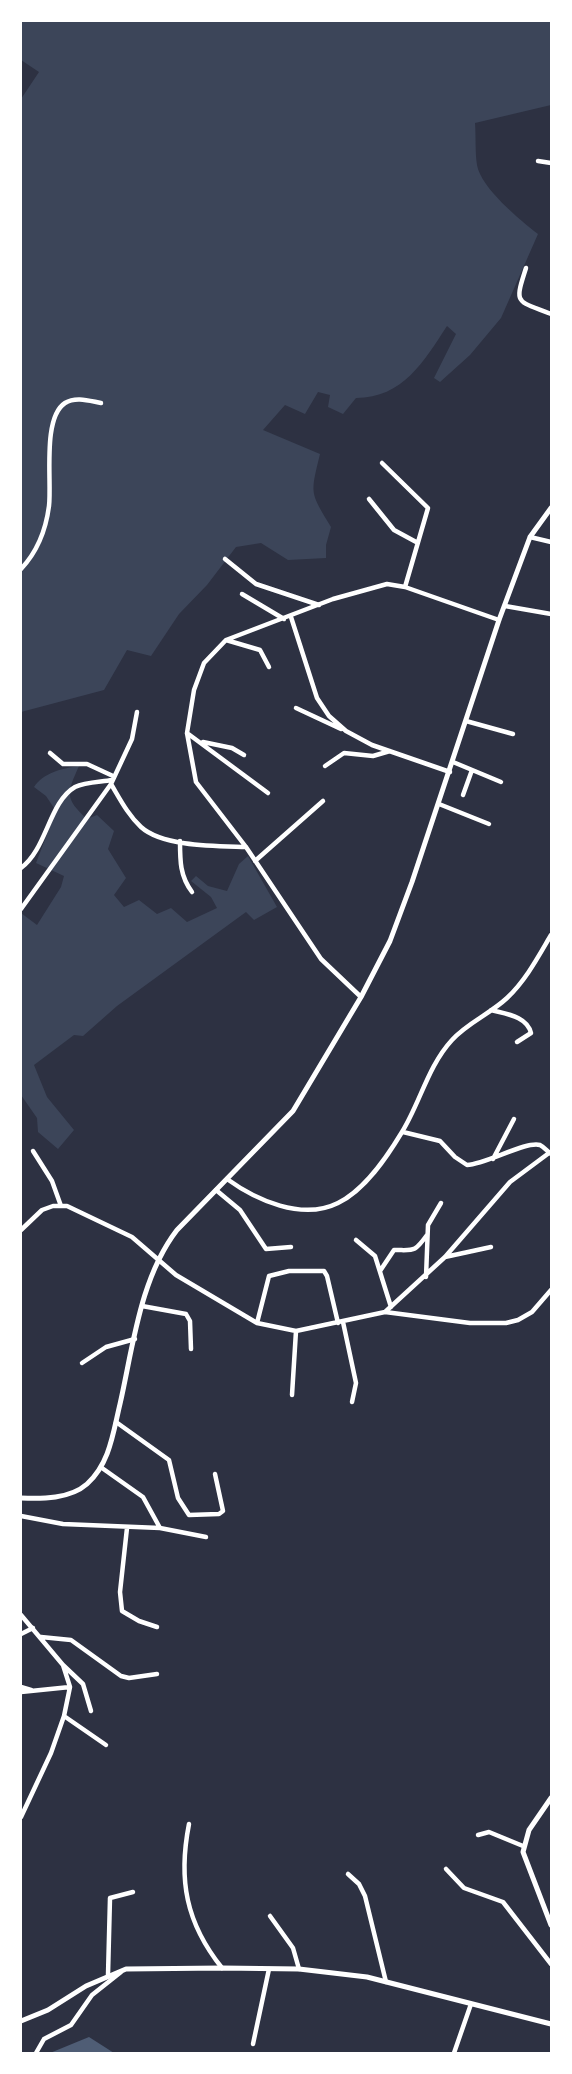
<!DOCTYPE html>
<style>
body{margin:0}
#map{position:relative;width:572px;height:2074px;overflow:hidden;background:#2d3142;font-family:"IBM Plex Sans",sans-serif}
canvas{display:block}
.frame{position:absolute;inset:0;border:22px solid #fff;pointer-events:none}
</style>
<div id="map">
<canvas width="572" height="2074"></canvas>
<div class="frame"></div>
</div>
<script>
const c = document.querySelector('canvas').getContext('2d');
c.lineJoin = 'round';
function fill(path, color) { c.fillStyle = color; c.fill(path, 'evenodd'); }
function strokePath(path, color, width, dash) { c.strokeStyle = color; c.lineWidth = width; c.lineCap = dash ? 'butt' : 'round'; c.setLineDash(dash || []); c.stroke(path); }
const green = new Path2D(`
 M 21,21 L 551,21 L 551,105 L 475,123 C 476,137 475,152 477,165 C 481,188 520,220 538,234 L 501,318 L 470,355 L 440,382 L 434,378 L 456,334 L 447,326 C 424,361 403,398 356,398 L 343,414 L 328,407 L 330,395 L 318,392 L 305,414 L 285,405 L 263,430 L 320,454 C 310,495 310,492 331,527 L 326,545 L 326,558 L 288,560 L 261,543 L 236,547 L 207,585 L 179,614 L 151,656 L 127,650 L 104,690 L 21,712 L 21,99 L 39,72 L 21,60 Z
 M 79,766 C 67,793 64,798 87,819 L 97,815 L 114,831 L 108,849 L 126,878 L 114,895 L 124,907 L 139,900 L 157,914 L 171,908 L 187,922 L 217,908 L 211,897 L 191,881 L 196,876 L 208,886 L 227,891 L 239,864 L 248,856 L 277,907 L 254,920 L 246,912 L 117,1006 L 83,1036 L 74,1035 L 34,1065 L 47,1097 L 74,1130 L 58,1149 L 38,1132 L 37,1118 L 21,1095 L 21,913 L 37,925 L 61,887 L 64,876 L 36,863 L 56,811 L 46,796 L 34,787 C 43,773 63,768 79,766 Z`);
const water = new Path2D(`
 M 89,2037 L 114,2053 L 50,2053 Z`);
const minor = new Path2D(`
 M 538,161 L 551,163
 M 526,268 C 514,305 516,300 551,314
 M 382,463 L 428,508 L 405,587
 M 369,499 L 394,530 L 418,543
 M 530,537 L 551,542
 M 225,559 L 256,584 L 319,605
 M 21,569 C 37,552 46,529 49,506 C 52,482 42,418 65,403 C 76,396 90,401 101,403
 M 242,594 L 284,619
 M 505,606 L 551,614
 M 291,617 L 317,698 L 329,716 L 346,731 L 372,745 L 450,772
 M 226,640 L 260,650 L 269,667
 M 296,708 L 341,729
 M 466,721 L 513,734
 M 187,733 L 268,793
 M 203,742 L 232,748 L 244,755
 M 50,753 L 63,764 L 87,764 L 113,776
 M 453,762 L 501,782
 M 325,766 L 344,753 L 373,756 L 390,751
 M 111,784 C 120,799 128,815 141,827 C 163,847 217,846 246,847
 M 463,795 L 472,770
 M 439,804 L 489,824
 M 180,841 C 180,861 180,876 192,892
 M 255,861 L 323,801
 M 21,868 C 47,849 49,802 75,787 C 85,782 101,782 112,780
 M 21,909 L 111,784 L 132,739 L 137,712
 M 361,997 L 321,959 L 246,847 L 196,782 L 187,733 L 194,690 L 204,663 L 226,640 L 333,599 L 387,584 L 405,587 L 499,620
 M 491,1010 C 506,1014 527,1016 531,1033 L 517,1042
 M 403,1132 L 440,1141 L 455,1157 L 467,1165 C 487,1164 525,1141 540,1145 C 544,1147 547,1151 551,1154
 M 33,1151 L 52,1181 L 61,1206
 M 493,1159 L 514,1119
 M 227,1179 C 256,1200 302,1221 338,1203 C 365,1190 387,1157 402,1132 C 420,1103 428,1066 452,1040 C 467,1023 490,1014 507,998 C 526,980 538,957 551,935
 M 216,1190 L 240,1210 L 266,1249 L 291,1247
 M 21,1230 L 42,1210 L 53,1206 L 67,1206 L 132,1237 L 176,1275 L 257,1323 L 296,1331 L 385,1312 L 470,1323 L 506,1323 L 518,1320 L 532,1312 L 551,1290
 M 356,1240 L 375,1256 L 391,1307
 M 445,1257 L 491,1247
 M 380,1271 L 394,1250 C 414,1250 414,1253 427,1235
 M 426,1277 L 428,1225 L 441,1203
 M 142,1306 L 186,1314 L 190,1321 L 191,1349
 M 385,1312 L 445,1257 L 510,1182 L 549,1153
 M 343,1322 L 356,1383 L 352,1402
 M 257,1323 L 269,1276 L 289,1271 L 324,1271 L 327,1276 L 338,1323
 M 82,1363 L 106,1347 L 135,1339
 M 292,1395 L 296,1331
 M 116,1422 L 169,1460 L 178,1498 L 189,1515 L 219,1514 L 223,1511 L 215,1474
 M 102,1468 L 143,1497 L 160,1528
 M 21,1516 L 63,1524 L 160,1528 L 206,1537
 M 127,1528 L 120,1592 L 122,1611 L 139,1621 L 157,1627
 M 21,1615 L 63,1665 L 70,1687 L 64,1716 L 51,1753 L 21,1817
 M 21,1634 L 33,1628
 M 41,1637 L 71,1640 L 121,1676 L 129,1678 L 157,1674
 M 63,1665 L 83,1684 L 91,1711
 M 21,1687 L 31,1690
 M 21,1692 L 70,1687
 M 64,1716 L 106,1745
 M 189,1824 C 178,1880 186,1923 222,1968
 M 478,1835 L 489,1832 L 523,1846
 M 446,1869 L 464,1888 L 503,1902 L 551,1964
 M 348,1874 L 359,1884 L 365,1896 L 386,1982
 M 270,1916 L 293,1948 L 299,1969
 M 108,1975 L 110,1898 L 133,1892
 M 253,2044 L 269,1969
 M 36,2053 L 44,2039 L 71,2025 L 92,1995 L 121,1972
 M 454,2053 L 471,2004`);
const tertiary = new Path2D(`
 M 21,1498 C 42,1499 70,1499 87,1484 C 110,1463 113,1433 120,1404 C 133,1347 140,1278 177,1230 L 293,1111 L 361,997 L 390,941 L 412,882 L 499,620 L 530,537 L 551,508
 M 551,1798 L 529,1830 L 523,1852 L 551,1925
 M 21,2021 L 48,2010 L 86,1986 L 126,1969 L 222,1968 L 299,1969 L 367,1977 L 551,2024`);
fill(green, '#3c4559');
fill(water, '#4f5d75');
strokePath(minor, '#fff', 4.5);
strokePath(tertiary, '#fff', 5);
</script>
